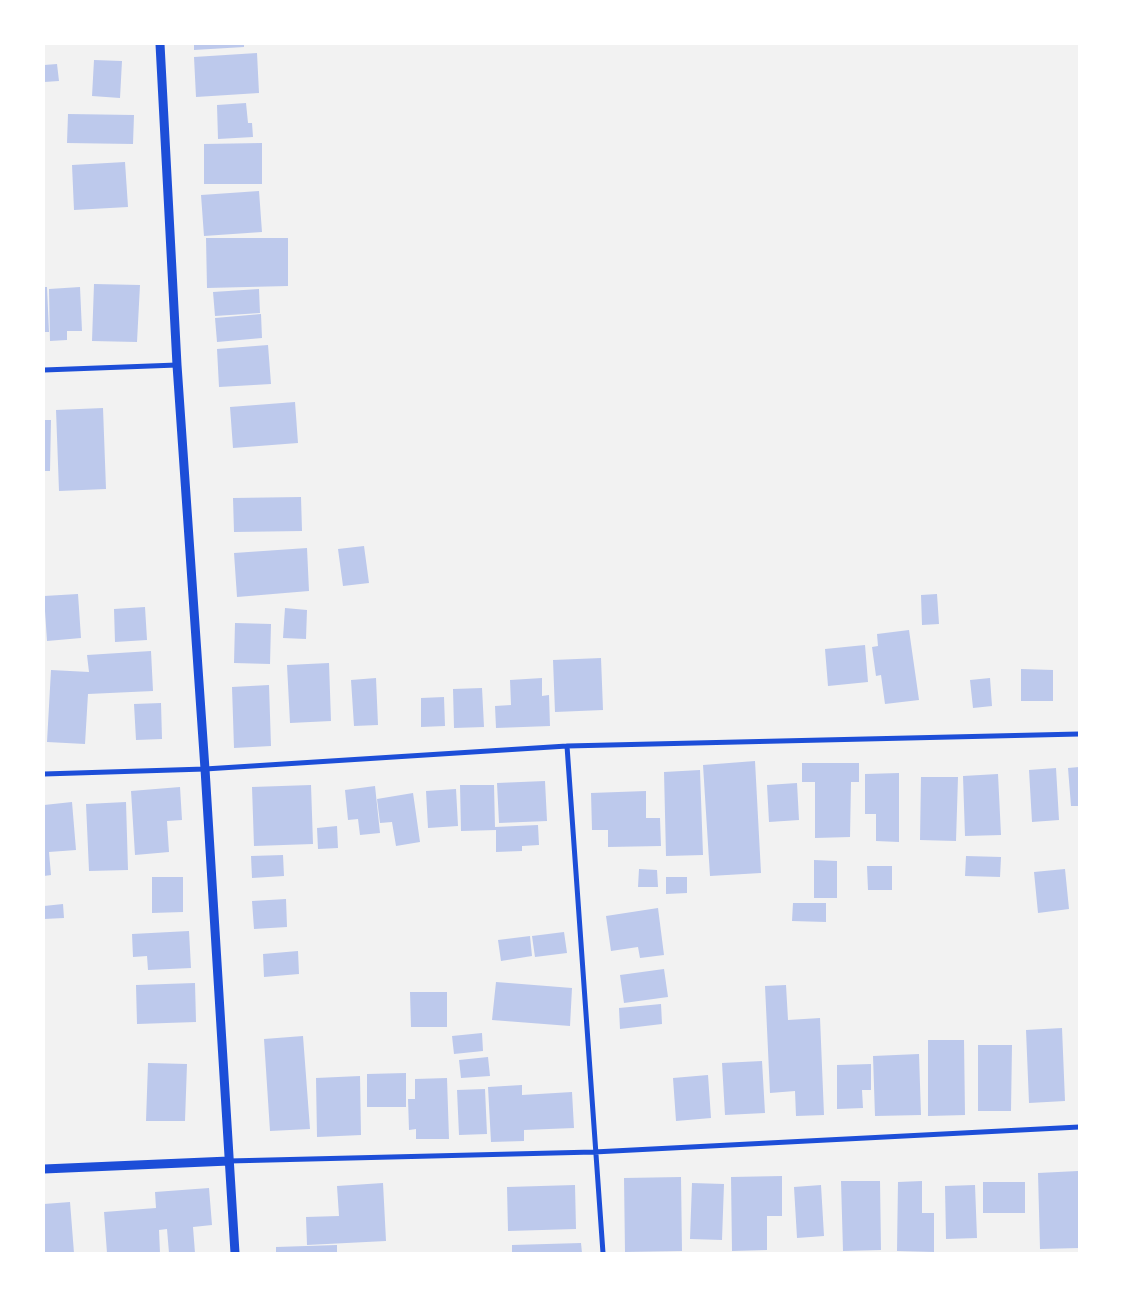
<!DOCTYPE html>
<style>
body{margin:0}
#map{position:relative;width:1123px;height:1297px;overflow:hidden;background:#f2f2f2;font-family:"Roboto Serif",serif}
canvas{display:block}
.frame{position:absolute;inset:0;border:45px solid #fff;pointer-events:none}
</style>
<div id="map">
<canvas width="1123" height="1297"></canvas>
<div class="frame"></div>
</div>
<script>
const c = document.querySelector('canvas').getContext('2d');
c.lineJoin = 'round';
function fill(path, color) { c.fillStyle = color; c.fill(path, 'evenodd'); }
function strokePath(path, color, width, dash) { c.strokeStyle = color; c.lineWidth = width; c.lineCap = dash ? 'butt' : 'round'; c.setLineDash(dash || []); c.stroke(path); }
const building = new Path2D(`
 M 194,44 L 244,44 L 244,47 L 194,50 Z
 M 257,53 L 259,93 L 196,97 L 194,57 Z
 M 94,60 L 122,61 L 120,98 L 92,96 Z
 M 57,64 L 59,81 L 44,82 L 44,65 Z
 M 246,103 L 248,123 L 252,123 L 253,137 L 218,139 L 217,105 Z
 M 68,114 L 134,115 L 133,144 L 67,143 Z
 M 262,143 L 262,184 L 204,184 L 204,144 Z
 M 125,162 L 128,207 L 74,210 L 72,165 Z
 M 259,191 L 262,232 L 204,236 L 201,195 Z
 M 206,238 L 288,238 L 288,286 L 207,288 Z
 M 94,284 L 140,285 L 137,342 L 92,341 Z
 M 44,287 L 47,287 L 49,332 L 44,332 Z
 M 80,287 L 82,331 L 67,331 L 67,340 L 50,341 L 49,289 Z
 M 259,289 L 260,313 L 215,316 L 213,292 Z
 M 261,314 L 262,338 L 217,342 L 215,318 Z
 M 268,345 L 271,384 L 219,387 L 217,349 Z
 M 295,402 L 298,443 L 233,448 L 230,407 Z
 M 103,408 L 106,489 L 59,491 L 56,410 Z
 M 44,420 L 51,420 L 50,471 L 44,471 Z
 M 301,497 L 302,531 L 234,532 L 233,498 Z
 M 364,546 L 369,583 L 343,586 L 338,549 Z
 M 307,548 L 309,591 L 237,597 L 234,553 Z
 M 78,594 L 81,638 L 47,641 L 44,596 Z
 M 937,594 L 939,624 L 922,625 L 921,595 Z
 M 145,607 L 147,640 L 115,642 L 114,609 Z
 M 285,608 L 307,610 L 306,639 L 283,638 Z
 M 235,623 L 271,624 L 270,664 L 234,663 Z
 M 909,630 L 919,700 L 885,704 L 881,675 L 876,676 L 872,647 L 878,646 L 877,634 Z
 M 865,645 L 868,682 L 828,686 L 825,649 Z
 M 151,651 L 153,691 L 88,694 L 85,744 L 47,742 L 51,670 L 89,672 L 87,655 Z
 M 601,658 L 603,710 L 555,712 L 553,660 Z
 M 329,663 L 331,721 L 290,723 L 287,665 Z
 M 1021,669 L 1053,670 L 1053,701 L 1021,701 Z
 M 376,678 L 378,725 L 354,726 L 351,680 Z
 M 542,678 L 542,696 L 549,695 L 550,726 L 496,728 L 495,706 L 511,705 L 510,680 Z
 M 990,678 L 992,706 L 973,708 L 970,680 Z
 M 269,685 L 271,746 L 234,748 L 232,687 Z
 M 482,688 L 484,727 L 454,728 L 453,689 Z
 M 444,697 L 445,726 L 421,727 L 421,698 Z
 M 161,703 L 162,739 L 136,740 L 134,704 Z
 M 755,761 L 761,873 L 710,876 L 703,765 Z
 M 802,763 L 859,763 L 859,782 L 851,782 L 850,837 L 815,838 L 815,782 L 802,782 Z
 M 1079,767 L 1079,806 L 1071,806 L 1068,768 Z
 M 1056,768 L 1059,820 L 1032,822 L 1029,770 Z
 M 700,770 L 703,855 L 666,856 L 664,772 Z
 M 899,773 L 899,842 L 876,841 L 876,814 L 865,814 L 865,774 Z
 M 998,774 L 1001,835 L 965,836 L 963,776 Z
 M 921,777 L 958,777 L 956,841 L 920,840 Z
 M 545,781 L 547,821 L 499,823 L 497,783 Z
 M 797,783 L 799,820 L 769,822 L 767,785 Z
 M 311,785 L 313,844 L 254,846 L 252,787 Z
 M 460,785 L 494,785 L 495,827 L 538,825 L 539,845 L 522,846 L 522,851 L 496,852 L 496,830 L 461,831 Z
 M 375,786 L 380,833 L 360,835 L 358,819 L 348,820 L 345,790 Z
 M 180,787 L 182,820 L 167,821 L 169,852 L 135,855 L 131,791 Z
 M 456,789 L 458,826 L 428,828 L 426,791 Z
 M 646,791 L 646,818 L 660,818 L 661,846 L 608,847 L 608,830 L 592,830 L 591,793 Z
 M 413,793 L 420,842 L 396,846 L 392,822 L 380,823 L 377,799 Z
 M 72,802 L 76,850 L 49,852 L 51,875 L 44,876 L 44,805 Z
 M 126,802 L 128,870 L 89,871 L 86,804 Z
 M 337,826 L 338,848 L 318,849 L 317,828 Z
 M 283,855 L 284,876 L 252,878 L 251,856 Z
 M 966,856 L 1001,857 L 1000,877 L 965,876 Z
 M 814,860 L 837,861 L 837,898 L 814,898 Z
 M 867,866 L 892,866 L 892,890 L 868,890 Z
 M 639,869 L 657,870 L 658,887 L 638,887 Z
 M 1065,869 L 1069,909 L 1038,913 L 1034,872 Z
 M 152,877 L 183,877 L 183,912 L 152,913 Z
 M 666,877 L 687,877 L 687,893 L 666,894 Z
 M 286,899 L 287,927 L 254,929 L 252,901 Z
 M 793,903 L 826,903 L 826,922 L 792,921 Z
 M 63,904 L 64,918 L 44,919 L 44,906 Z
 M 658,908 L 664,955 L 640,958 L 638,947 L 611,951 L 606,916 Z
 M 189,931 L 191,968 L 148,970 L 147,956 L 133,957 L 132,934 Z
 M 564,932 L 567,953 L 535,957 L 532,936 Z
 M 530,936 L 532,956 L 501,961 L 498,940 Z
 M 298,951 L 299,974 L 264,977 L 263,954 Z
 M 664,969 L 668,997 L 624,1003 L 620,975 Z
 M 496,982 L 572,988 L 570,1026 L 492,1020 Z
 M 195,983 L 196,1022 L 137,1024 L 136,985 Z
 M 786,985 L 788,1020 L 820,1018 L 824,1115 L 796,1116 L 795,1091 L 770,1093 L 765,986 Z
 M 410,992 L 447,992 L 447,1027 L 411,1027 Z
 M 661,1004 L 662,1024 L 620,1029 L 619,1008 Z
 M 1062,1028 L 1065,1101 L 1029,1103 L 1026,1030 Z
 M 482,1033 L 483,1051 L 454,1054 L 452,1036 Z
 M 303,1036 L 310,1129 L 270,1131 L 264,1039 Z
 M 928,1040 L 964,1040 L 965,1115 L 928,1116 Z
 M 978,1045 L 1012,1045 L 1011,1111 L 978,1111 Z
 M 919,1054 L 921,1115 L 875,1116 L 873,1056 Z
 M 488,1057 L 490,1076 L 461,1078 L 459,1060 Z
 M 762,1061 L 765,1113 L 725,1115 L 722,1063 Z
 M 148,1063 L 187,1064 L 185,1121 L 146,1121 Z
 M 871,1064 L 871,1090 L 862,1090 L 863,1108 L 837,1109 L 837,1065 Z
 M 406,1073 L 406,1107 L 367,1107 L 367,1074 Z
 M 708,1075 L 711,1118 L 676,1121 L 673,1078 Z
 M 360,1076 L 361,1135 L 317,1137 L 316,1078 Z
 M 447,1078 L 449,1139 L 416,1139 L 416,1129 L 409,1130 L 408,1099 L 415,1099 L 415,1079 Z
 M 522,1085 L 522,1095 L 572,1092 L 574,1128 L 524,1130 L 524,1141 L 491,1142 L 488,1087 Z
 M 485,1089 L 487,1134 L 459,1135 L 457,1090 Z
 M 1078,1171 L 1079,1248 L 1040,1249 L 1038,1173 Z
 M 782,1176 L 782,1216 L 767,1216 L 767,1250 L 732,1251 L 731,1177 Z
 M 681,1177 L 682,1251 L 625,1252 L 624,1178 Z
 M 841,1181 L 880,1181 L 881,1250 L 843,1251 Z
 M 922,1181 L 922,1213 L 934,1213 L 934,1252 L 897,1251 L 898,1182 Z
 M 983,1182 L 1025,1182 L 1025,1213 L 983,1213 Z
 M 383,1183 L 386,1241 L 307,1245 L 306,1217 L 339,1216 L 337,1186 Z
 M 692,1183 L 724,1184 L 722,1240 L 690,1239 Z
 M 575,1185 L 576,1229 L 508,1231 L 507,1187 Z
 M 821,1185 L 824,1236 L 797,1238 L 794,1187 Z
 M 975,1185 L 977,1238 L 946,1239 L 945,1186 Z
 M 209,1188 L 212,1225 L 193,1227 L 195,1253 L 169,1253 L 167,1229 L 159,1230 L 160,1253 L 107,1253 L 104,1212 L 156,1208 L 155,1192 Z
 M 70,1202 L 74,1253 L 44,1253 L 44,1204 Z
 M 581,1243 L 582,1253 L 512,1253 L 512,1245 Z
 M 337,1245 L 337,1253 L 276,1253 L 276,1247 Z`);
const minor = new Path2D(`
 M 44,370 L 177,365
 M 567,746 L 603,1253
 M 44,774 L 205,769 L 567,746 L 1079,734
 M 229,1161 L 594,1152 L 1079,1127`);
const tertiary = new Path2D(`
 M 160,44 L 177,365 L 205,769 L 235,1253
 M 44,1169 L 229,1161`);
fill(building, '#bdc9ec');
strokePath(minor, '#1d4ed8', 5);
strokePath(tertiary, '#1d4ed8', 9);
</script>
